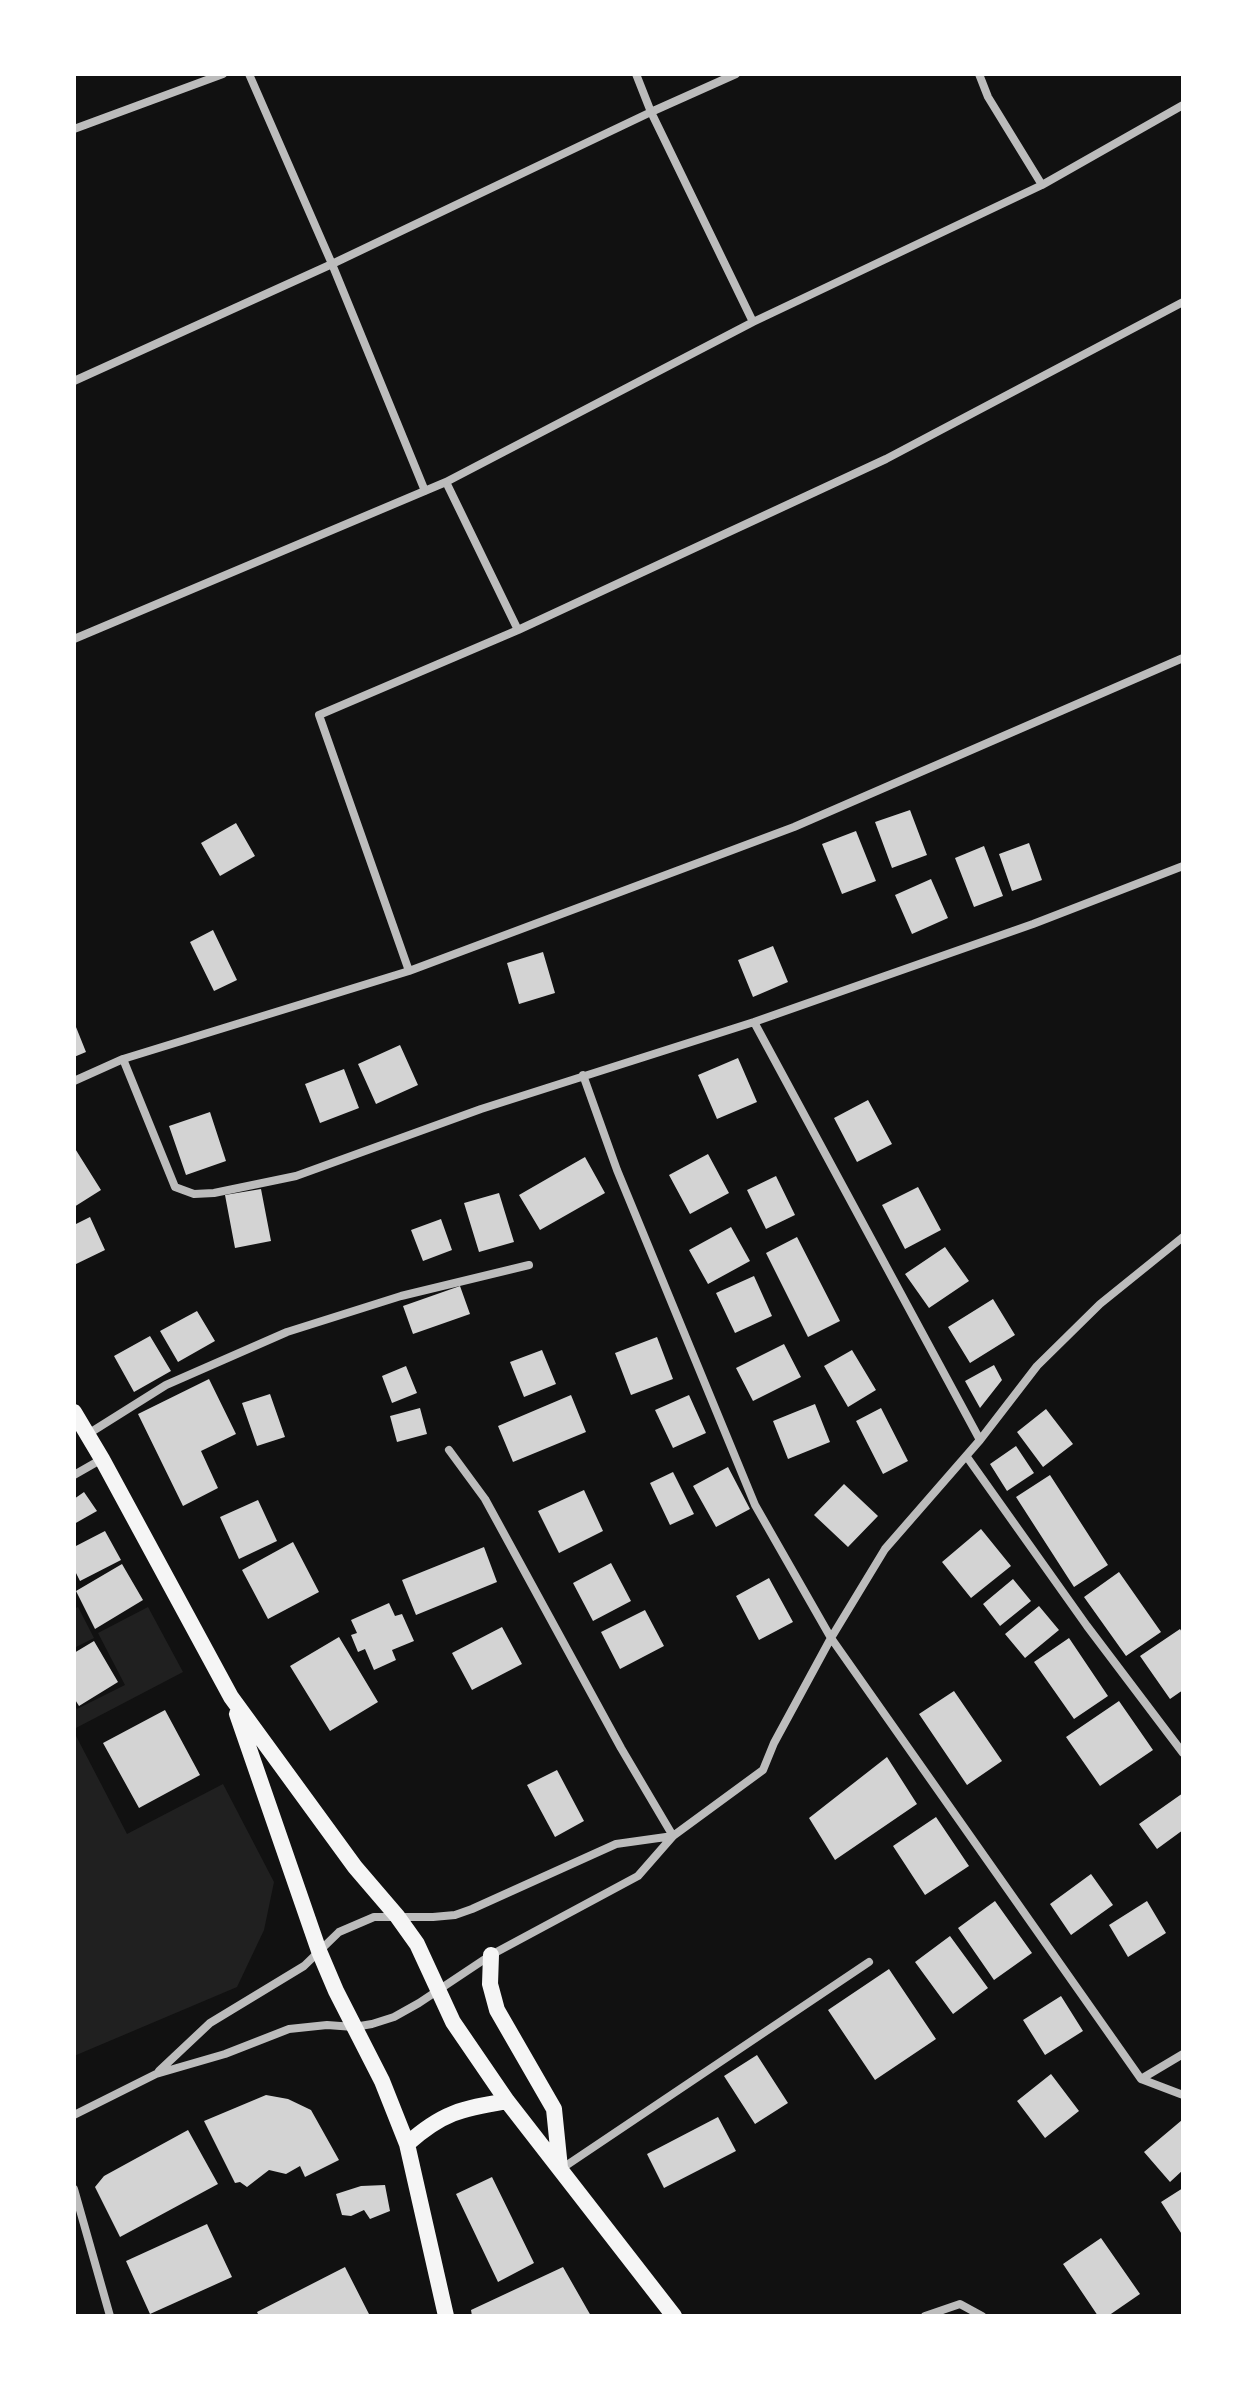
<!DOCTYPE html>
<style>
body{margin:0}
#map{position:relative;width:1257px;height:2390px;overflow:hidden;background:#111;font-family:Raleway,sans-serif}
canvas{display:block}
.frame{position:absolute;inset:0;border:76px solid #fff;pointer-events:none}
</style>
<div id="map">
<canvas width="1257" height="2390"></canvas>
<div class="frame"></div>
</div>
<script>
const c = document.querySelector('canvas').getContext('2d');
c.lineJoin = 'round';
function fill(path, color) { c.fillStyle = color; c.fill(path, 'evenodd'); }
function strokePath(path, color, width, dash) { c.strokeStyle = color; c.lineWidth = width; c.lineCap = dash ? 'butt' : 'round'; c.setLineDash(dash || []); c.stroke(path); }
const green = new Path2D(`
 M 78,1607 L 94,1638 L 74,1648 L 74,1609 Z
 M 148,1607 L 183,1672 L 74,1729 L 74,1704 L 77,1709 L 125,1685 L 98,1633 Z
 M 74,1732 L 127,1834 L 223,1784 L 274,1882 L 264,1930 L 237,1987 L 74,2056 Z`);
const building = new Path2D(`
 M 910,810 L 927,855 L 892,868 L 875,822 Z
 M 236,823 L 255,856 L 220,876 L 201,843 Z
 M 856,831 L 876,881 L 842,894 L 822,844 Z
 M 1029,843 L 1042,880 L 1012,891 L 999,854 Z
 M 984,846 L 1003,896 L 974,907 L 955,858 Z
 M 931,879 L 948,918 L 912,934 L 895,895 Z
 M 213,930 L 237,980 L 214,991 L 190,942 Z
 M 773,946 L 788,982 L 753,997 L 738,960 Z
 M 543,952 L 555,993 L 519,1004 L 507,963 Z
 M 74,1022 L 86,1052 L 74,1057 Z
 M 400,1045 L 418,1085 L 376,1104 L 358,1064 Z
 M 738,1058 L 757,1102 L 717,1119 L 698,1075 Z
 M 344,1069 L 359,1108 L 320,1123 L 305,1084 Z
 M 868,1100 L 892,1144 L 857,1162 L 834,1118 Z
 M 210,1112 L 226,1161 L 186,1175 L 169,1126 Z
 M 74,1147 L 101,1190 L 74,1207 Z
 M 708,1154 L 729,1193 L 690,1214 L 669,1175 Z
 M 585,1157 L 605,1193 L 540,1230 L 519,1195 Z
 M 776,1176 L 795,1215 L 766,1229 L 747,1190 Z
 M 918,1187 L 941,1230 L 905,1249 L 882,1205 Z
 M 261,1189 L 271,1241 L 235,1248 L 225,1195 Z
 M 499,1193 L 514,1242 L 479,1252 L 464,1203 Z
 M 90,1217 L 105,1250 L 74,1265 L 74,1225 Z
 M 441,1219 L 452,1250 L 423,1261 L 411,1230 Z
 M 731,1227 L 750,1261 L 708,1284 L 689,1250 Z
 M 797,1237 L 840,1321 L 808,1337 L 766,1253 Z
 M 945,1247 L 969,1281 L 929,1308 L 905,1274 Z
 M 754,1276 L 772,1316 L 735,1333 L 716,1293 Z
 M 460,1286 L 470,1314 L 413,1334 L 403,1306 Z
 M 993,1299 L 1015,1335 L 970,1363 L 948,1327 Z
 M 197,1311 L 215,1341 L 178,1362 L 160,1331 Z
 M 150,1336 L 171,1371 L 134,1392 L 114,1356 Z
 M 657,1337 L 673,1379 L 631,1395 L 615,1353 Z
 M 784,1344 L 801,1377 L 753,1401 L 736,1368 Z
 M 542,1350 L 556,1384 L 524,1397 L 510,1362 Z
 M 852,1350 L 876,1390 L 848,1407 L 824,1366 Z
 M 994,1365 L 1002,1380 L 980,1408 L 965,1381 Z
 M 406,1366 L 417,1393 L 392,1403 L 382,1376 Z
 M 209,1379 L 236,1434 L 201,1451 L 218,1488 L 183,1506 L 138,1414 Z
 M 270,1394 L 285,1437 L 257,1446 L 242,1403 Z
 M 571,1395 L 586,1432 L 513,1462 L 498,1426 Z
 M 689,1395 L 706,1433 L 673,1448 L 655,1410 Z
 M 815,1404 L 830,1442 L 788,1459 L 773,1421 Z
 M 420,1408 L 427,1434 L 397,1442 L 390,1416 Z
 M 881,1408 L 908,1461 L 883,1474 L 856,1421 Z
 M 1046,1409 L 1073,1444 L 1043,1467 L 1017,1432 Z
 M 1016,1446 L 1034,1473 L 1007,1491 L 990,1464 Z
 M 728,1467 L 750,1509 L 716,1527 L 693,1486 Z
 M 673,1472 L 694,1514 L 670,1525 L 650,1483 Z
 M 1050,1475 L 1108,1565 L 1074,1587 L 1016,1497 Z
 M 844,1484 L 878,1516 L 848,1547 L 814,1515 Z
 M 584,1490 L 603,1531 L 559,1553 L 538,1511 Z
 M 84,1492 L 97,1511 L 74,1524 L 74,1499 Z
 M 258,1500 L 277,1541 L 239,1559 L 220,1517 Z
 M 981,1529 L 1011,1566 L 971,1598 L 942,1562 Z
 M 105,1531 L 121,1560 L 80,1581 L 74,1569 L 74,1547 Z
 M 293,1542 L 319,1592 L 268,1619 L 242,1570 Z
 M 484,1547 L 497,1582 L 416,1615 L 402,1580 Z
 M 611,1563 L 631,1601 L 593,1621 L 573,1583 Z
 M 122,1564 L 143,1600 L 95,1629 L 76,1591 Z
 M 1119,1572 L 1161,1632 L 1126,1656 L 1084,1597 Z
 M 769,1578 L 793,1622 L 759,1640 L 736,1596 Z
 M 1013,1579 L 1031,1601 L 1000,1626 L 983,1604 Z
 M 389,1603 L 395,1616 L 402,1614 L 414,1641 L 392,1650 L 396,1660 L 374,1670 L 365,1649 L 358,1652 L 351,1635 L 357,1633 L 351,1620 Z
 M 1039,1606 L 1059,1630 L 1025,1658 L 1005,1634 Z
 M 645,1610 L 664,1646 L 620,1669 L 601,1632 Z
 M 502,1627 L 522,1664 L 472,1690 L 452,1653 Z
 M 1180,1629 L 1183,1634 L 1183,1690 L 1170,1699 L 1140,1656 Z
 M 339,1637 L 378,1702 L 330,1731 L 290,1666 Z
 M 1069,1638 L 1108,1696 L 1074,1719 L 1034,1662 Z
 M 94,1641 L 118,1682 L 79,1706 L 74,1698 L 74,1653 Z
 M 954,1691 L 1002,1761 L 967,1785 L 919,1714 Z
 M 1119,1701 L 1153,1750 L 1100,1786 L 1066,1737 Z
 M 165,1710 L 200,1775 L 139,1808 L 103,1743 Z
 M 887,1757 L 917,1804 L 835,1860 L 809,1818 Z
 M 557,1770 L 584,1821 L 555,1837 L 527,1785 Z
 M 1183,1793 L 1183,1830 L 1157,1849 L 1139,1824 Z
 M 936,1817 L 969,1866 L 925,1895 L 893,1846 Z
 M 1091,1874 L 1113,1905 L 1071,1935 L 1050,1904 Z
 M 995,1901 L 1032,1953 L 994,1980 L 958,1928 Z
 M 1147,1901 L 1166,1933 L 1128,1957 L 1109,1925 Z
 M 950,1936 L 988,1988 L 953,2014 L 915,1962 Z
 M 889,1969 L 936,2039 L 875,2080 L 828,2010 Z
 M 1061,1996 L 1083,2031 L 1045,2055 L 1023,2020 Z
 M 757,2055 L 788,2103 L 755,2124 L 724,2076 Z
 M 1051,2074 L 1079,2111 L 1045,2138 L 1017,2101 Z
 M 266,2095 L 288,2099 L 311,2110 L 339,2160 L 305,2177 L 300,2166 L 286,2174 L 269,2170 L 247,2187 L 240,2182 L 235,2183 L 204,2121 Z
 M 718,2117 L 736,2151 L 664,2188 L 647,2154 Z
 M 1182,2120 L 1183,2170 L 1170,2182 L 1144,2152 Z
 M 188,2130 L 218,2184 L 120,2237 L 95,2187 L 104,2176 Z
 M 492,2177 L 534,2263 L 498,2282 L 456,2194 Z
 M 385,2185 L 390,2211 L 370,2219 L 364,2210 L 351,2216 L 342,2215 L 336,2194 L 361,2186 Z
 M 1183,2188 L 1183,2236 L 1161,2202 Z
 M 207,2224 L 232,2277 L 150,2314 L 126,2261 Z
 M 1101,2238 L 1140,2294 L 1108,2316 L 1098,2316 L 1063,2264 Z
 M 345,2267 L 370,2316 L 259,2316 L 257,2312 Z
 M 563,2267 L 591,2316 L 472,2316 L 471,2310 Z`);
const minor = new Path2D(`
 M 249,74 L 332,264 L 425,491
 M 636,74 L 651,112 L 753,322
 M 979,74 L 988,97 L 1042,185
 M 74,129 L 223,74
 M 74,381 L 332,264 L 651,112 L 736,74
 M 446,482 L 518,630
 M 74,639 L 446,482 L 753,322 L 1042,185 L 1183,105
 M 409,971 L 319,715 L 518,630 L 886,459 L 1183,302
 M 754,1022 L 980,1440
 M 123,1059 L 175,1187 L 194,1194 L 214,1193 L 296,1176 L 481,1109 L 754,1022 L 1033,924 L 1183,866
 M 583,1075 L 617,1170 L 755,1505 L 831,1638 L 1141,2079 L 1183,2095
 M 74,1081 L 123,1059 L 409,971 L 794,827 L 1183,658
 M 88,1434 L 166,1385 L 287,1332 L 401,1296 L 529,1265
 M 449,1450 L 485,1499 L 621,1748 L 673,1836
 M 967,1457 L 1087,1626 L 1183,1753
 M 74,1475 L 102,1459
 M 159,2071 L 210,2023 L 304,1966 L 339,1932 L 374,1917 L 433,1917 L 455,1915 L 472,1909 L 616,1844 L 673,1836
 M 1141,2079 L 1183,2054
 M 74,2115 L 156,2074 L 225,2054 L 289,2029 L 327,2025 L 354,2027 L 372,2024 L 394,2017 L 419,2003 L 491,1955 L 638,1876 L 673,1836 L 763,1770 L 774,1743 L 831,1638 L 885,1549 L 980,1440 L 1037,1366 L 1100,1304 L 1183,1237
 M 561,2169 L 869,1962
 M 74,2189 L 110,2316
 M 925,2316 L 960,2304 L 982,2316`);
const secondary = new Path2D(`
 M 74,1412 L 102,1459 L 231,1697 L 355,1867 L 397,1916 L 417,1944 L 453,2022 L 507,2101 L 674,2316
 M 237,1714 L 319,1951 L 336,1991 L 382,2081 L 407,2144 L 446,2316
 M 491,1955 L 490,1984 L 497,2010 L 554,2109 L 560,2168
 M 407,2144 C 443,2112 461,2109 507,2101`);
fill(green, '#202020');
fill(building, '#d3d3d3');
strokePath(minor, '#bcbcbc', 8);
strokePath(secondary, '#f5f5f5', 16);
</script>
